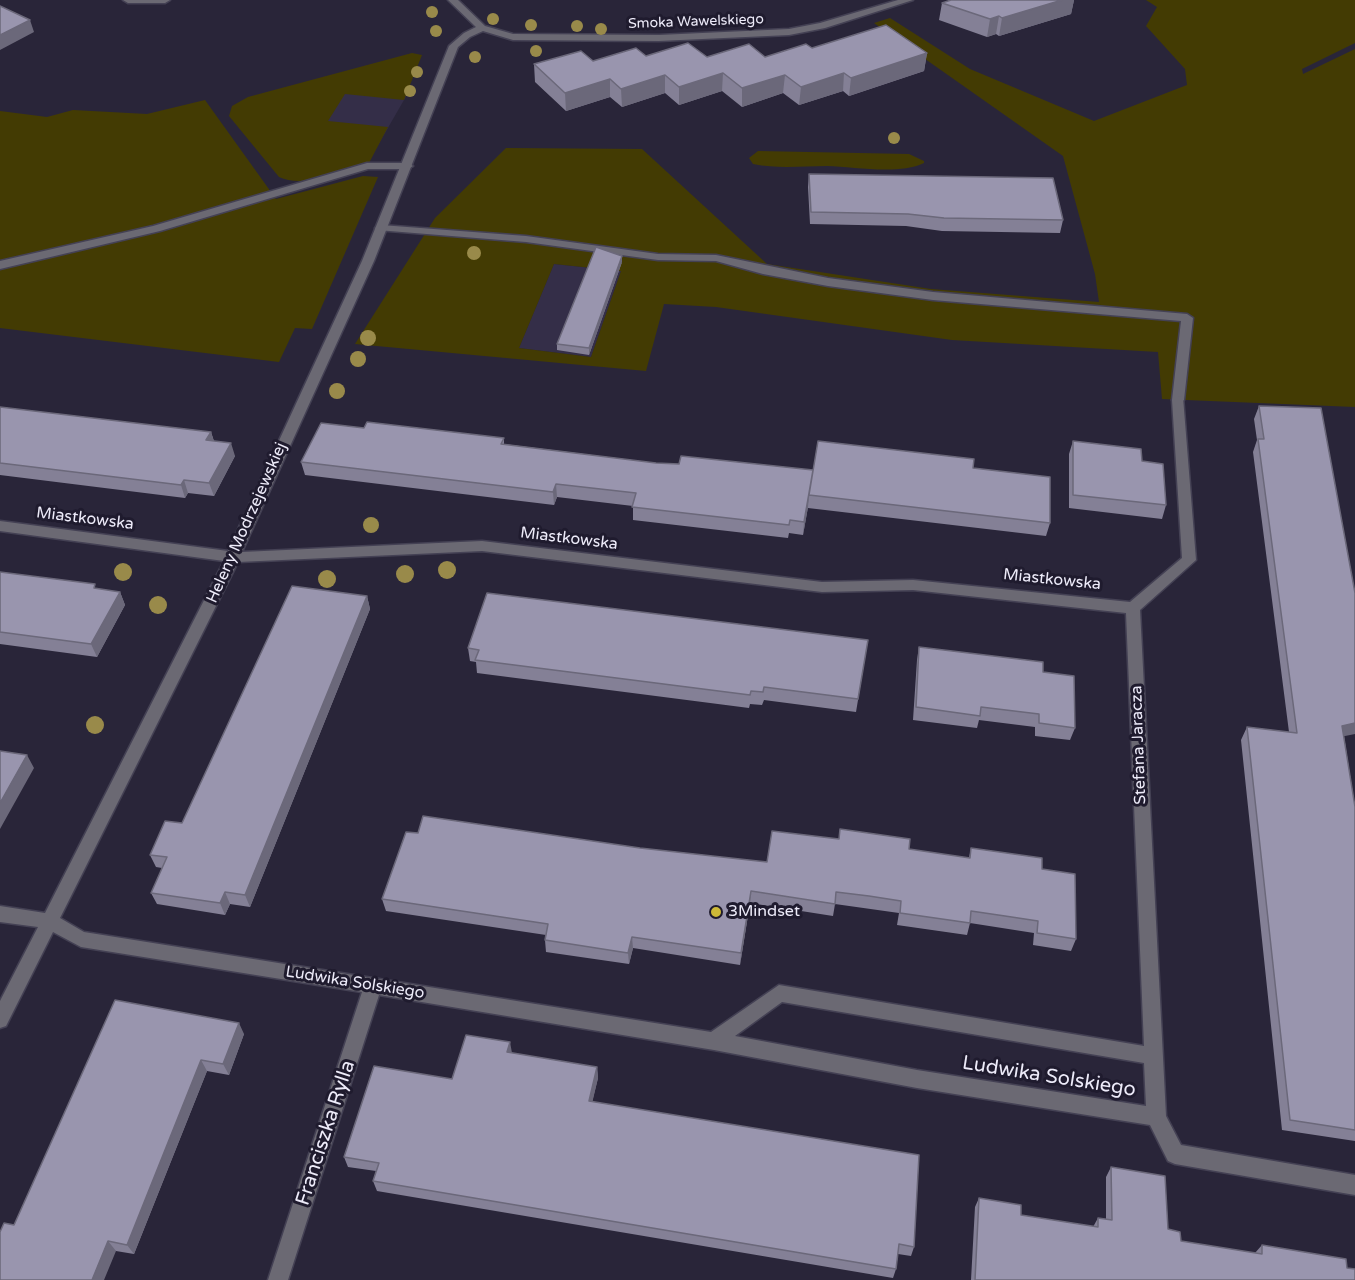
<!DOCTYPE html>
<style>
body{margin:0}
canvas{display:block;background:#292539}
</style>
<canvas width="1355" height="1280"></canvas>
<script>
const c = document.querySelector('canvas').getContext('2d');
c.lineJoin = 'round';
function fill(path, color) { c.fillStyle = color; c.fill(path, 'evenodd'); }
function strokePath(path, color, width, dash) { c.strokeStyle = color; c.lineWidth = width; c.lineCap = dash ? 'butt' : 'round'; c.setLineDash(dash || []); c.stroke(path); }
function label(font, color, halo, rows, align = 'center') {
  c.font = font + ' "Varela Round",sans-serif'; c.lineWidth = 6; c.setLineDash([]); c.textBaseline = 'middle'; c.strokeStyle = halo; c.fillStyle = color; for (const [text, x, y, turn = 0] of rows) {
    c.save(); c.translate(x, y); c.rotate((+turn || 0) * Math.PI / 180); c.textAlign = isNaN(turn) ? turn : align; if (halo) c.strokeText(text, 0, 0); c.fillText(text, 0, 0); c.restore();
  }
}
const built = new Path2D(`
 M 318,85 L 408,93 L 378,145 L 285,136 Z
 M 554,264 L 621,271 L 591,357 L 519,348 Z`);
const green = new Path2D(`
 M 1146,0 L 1355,0 L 1355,43 L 1302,69 L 1303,74 L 1355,49 L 1355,407 L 1162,399 L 1158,352 L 952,340 L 716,307 L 664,304 L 646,371 L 355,344 L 435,218 L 506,148 L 642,149 L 767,264 L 931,289 L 1099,302 L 1095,274 L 1063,156 L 874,23 L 890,18 L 970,69 L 1094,121 L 1187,85 L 1185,69 L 1146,26 L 1157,7 ZM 554,264 L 621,271 L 591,357 L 519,348 Z
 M 412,53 L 422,55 L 404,100 L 345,94 L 328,121 L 388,127 L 369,163 C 343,170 305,189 279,177 L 229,116 L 232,106 L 248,97 Z
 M 205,100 L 276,199 L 363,176 L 378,177 L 312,329 L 295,328 L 279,362 L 0,328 L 0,111 L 47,117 L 73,110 L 147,114 Z
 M 758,151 L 909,154 L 924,161 L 924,163 C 899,175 855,167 827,166 C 802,166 778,169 753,164 L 749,158 Z`);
const service = new Path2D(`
 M 367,163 L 408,163 L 413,166 L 408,169 L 368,169 L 160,231 L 0,269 L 0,261 L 153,226 Z
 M 381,225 L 526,236 L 658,254 L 716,255 L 828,278 L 933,292 L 1187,314 L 1193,318 L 1184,400 L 1178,404 L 1172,400 L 1181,321 L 933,300 L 828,286 L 763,274 L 716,261 L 658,260 L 526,242 L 377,230 L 375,228 Z`);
const minor = new Path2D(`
 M 123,0 L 170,0 L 165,3 L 128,3 Z
 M 448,0 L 458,0 L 485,26 L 513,34 L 659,35 L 789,29 L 820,23 L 898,0 L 913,0 L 825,28 L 789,35 L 659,41 L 513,40 L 483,31 L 470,37 L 458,47 L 374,261 L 242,552 L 482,541 L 822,582 L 913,580 L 1130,602 L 1182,558 L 1172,400 L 1178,396 L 1183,397 L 1196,560 L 1140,610 L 1166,1116 L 1181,1145 L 1355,1175 L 1355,1195 L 1175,1164 L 1168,1161 L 1150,1125 L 917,1088 L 714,1050 L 379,995 L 288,1280 L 268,1280 L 362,992 L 81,947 L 53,932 L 6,1026 L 0,1028 L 0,1001 L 38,927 L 0,922 L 0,906 L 45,913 L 224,561 L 0,531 L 0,521 L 228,551 L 362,261 L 449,46 L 464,33 L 476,27 ZM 482,551 L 822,592 L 913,590 L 1126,613 L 1144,1046 L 779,985 L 711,1032 L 84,932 L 60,918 L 238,562 ZM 782,1002 L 1144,1063 L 1146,1106 L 917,1070 L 735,1036 Z`);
const trees = [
 [432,12,6],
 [493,19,6],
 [531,25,6],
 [577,26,6],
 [601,29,6],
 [436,31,6],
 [536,51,6],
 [475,57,6],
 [417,72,6],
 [410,91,6],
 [894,138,6],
 [474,253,7],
 [368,338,8],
 [358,359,8],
 [337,391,8],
 [371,525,8],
 [447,570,9],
 [123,572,9],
 [405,574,9],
 [327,579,9],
 [158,605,9],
 [95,725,9]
];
const wall = new Path2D(`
 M 951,0 L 1074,0 L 1071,14 L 999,36 L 996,34 L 987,37 L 939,20 L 942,3 Z
 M 812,48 L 927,53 L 924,71 L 849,96 L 843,91 L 799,105 L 783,93 L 742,107 L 722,91 L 679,105 L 665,93 L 622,107 L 610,97 L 566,111 L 535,82 L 534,64 L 593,61 L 646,56 L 707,57 L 765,57 Z
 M 809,174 L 1063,220 L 1060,233 L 942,231 L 906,226 L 810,224 L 808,187 Z
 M 622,262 L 589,355 L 557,350 L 557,344 Z
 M 1259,406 L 1344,736 L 1355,807 L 1355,1141 L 1282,1130 L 1241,740 L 1247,727 L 1289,732 L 1253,452 L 1257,440 L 1254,419 Z
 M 0,407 L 211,432 L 214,441 L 235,456 L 214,496 L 188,493 L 185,498 L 0,475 Z
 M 364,428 L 504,438 L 504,444 L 656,463 L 813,470 L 973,468 L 1050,523 L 1046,536 L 808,508 L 808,507 L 803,535 L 789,533 L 788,538 L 633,520 L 633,506 L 557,497 L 554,505 L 305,475 L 301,462 Z
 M 1073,441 L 1142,461 L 1166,505 L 1162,519 L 1069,508 L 1069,454 Z
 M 0,572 L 97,589 L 120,592 L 125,605 L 97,657 L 0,644 Z
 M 367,596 L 370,609 L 250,907 L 230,904 L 225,915 L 157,904 L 151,893 L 162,868 L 156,867 L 150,855 L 182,823 Z
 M 868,640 L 856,712 L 764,700 L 762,705 L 750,704 L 749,708 L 477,673 L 476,662 L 470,661 L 468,648 Z
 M 919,647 L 1043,672 L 1075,728 L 1070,740 L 1035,736 L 1035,727 L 979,720 L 977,728 L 913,720 L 917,660 Z
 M 418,833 L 640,848 L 767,862 L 909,849 L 969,858 L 971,848 L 1042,869 L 1076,939 L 1071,951 L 1033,945 L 1034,933 L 970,923 L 967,935 L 897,925 L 899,913 L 835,904 L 833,916 L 750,903 L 740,965 L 633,948 L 629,964 L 546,952 L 545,940 L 546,935 L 386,911 L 382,899 Z
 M 115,1000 L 244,1034 L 229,1075 L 207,1071 L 134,1254 L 116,1251 L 14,1225 Z
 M 597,1067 L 598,1078 L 592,1102 L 914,1247 L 911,1256 L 898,1254 L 896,1269 L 893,1278 L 377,1191 L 373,1181 L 376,1171 L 348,1167 L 344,1157 L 452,1079 Z
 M 1111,1167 L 1168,1229 L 1181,1241 L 1255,1253 L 1262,1245 L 1347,1268 L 1355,1280 L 971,1280 L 975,1207 L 979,1198 L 1021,1215 L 1093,1227 L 1098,1218 L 1106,1219 L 1106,1177 Z`);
const shadedWall = new Path2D(`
 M 1062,0 L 1074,0 L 1071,14 L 999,36 L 1002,18 Z
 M 999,16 L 996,34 L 987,37 L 990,19 Z
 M 30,20 L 34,32 L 0,50 L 0,35 Z
 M 927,53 L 924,71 L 849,96 L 851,78 Z
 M 723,73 L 722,91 L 679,105 L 679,87 Z
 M 844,73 L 843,91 L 799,105 L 801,87 Z
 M 665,75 L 665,93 L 622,107 L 621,89 Z
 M 785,75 L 783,93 L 742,107 L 742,88 Z
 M 610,79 L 610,97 L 566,111 L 565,93 Z
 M 622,256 L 622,262 L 589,355 L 589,348 Z
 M 211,432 L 215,445 L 206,440 Z
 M 231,443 L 235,456 L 214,496 L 209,483 Z
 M 184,480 L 188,493 L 185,498 L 181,485 Z
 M 556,484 L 557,497 L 554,505 L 553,492 Z
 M 809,495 L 808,507 L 803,535 L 804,522 Z
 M 120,592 L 125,605 L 97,657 L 91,644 Z
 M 367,596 L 370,609 L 250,907 L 245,895 Z
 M 1355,723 L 1355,734 L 1335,738 L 1342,726 Z
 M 27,755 L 34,768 L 0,829 L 0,803 Z
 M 751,891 L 750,903 L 740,965 L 741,953 Z
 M 225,892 L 230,904 L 225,915 L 220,903 Z
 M 632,937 L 633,948 L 629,964 L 628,953 Z
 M 239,1023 L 244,1034 L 229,1075 L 223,1064 Z
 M 510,1042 L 512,1053 L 507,1052 Z
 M 201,1060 L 207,1071 L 134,1254 L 127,1245 Z
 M 597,1067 L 598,1078 L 590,1112 L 589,1101 Z
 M 108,1241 L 116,1251 L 104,1280 L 92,1280 Z`);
const building = new Path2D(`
 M 951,0 L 1062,0 L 1002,18 L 999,16 L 990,19 L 942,3 Z
 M 0,6 L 30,20 L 0,35 Z
 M 886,25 L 927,53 L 851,78 L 844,73 L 801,87 L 785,75 L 742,88 L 723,73 L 679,87 L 665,75 L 621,89 L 610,79 L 565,93 L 534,64 L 581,51 L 593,61 L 636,48 L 646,56 L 688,43 L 707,57 L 749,44 L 765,57 L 806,44 L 812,48 Z
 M 809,174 L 1053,178 L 1063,220 L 944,218 L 908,214 L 811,212 Z
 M 596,247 L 622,256 L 589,348 L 557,344 Z
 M 1259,406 L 1321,408 L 1355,593 L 1355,723 L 1342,726 L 1355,807 L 1355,1130 L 1290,1120 L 1247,727 L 1297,733 L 1258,439 L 1264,439 Z
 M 0,407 L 211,432 L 206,440 L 231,443 L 209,483 L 184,480 L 181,485 L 0,463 Z
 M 367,422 L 504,438 L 501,444 L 656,463 L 679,464 L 681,456 L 813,470 L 804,522 L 790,520 L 789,525 L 632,507 L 636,493 L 556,484 L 553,492 L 301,462 L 321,423 L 364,428 Z
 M 818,441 L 974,459 L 973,468 L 1050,477 L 1050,523 L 809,495 Z
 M 1073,441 L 1141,449 L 1142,461 L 1163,464 L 1166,505 L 1073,495 Z
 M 0,572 L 95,584 L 94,588 L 120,592 L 91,644 L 0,632 Z
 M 292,586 L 367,596 L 245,895 L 225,892 L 220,903 L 151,893 L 167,857 L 150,855 L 165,821 L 182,823 Z
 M 487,593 L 868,640 L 858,699 L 764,687 L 763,692 L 751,691 L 750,695 L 475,660 L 479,650 L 468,648 Z
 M 919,647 L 1043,662 L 1043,672 L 1074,676 L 1075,728 L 1039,723 L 1039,714 L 981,707 L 980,716 L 916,707 Z
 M 0,751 L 27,755 L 0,803 Z
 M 423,816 L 640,848 L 767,862 L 772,831 L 839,839 L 840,829 L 910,839 L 909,849 L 970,858 L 971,848 L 1042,858 L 1042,869 L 1075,874 L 1076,939 L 1037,933 L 1038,921 L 1005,916 L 971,911 L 970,923 L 900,913 L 901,901 L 869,896 L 836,892 L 835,904 L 751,891 L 741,953 L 632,937 L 628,953 L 545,940 L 548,924 L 382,899 L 406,832 L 418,833 Z
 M 115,1000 L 239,1023 L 223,1064 L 201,1060 L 127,1245 L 108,1241 L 92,1280 L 0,1280 L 0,1232 L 4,1223 L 14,1225 Z
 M 466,1035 L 510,1042 L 507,1052 L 597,1067 L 589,1101 L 919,1155 L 914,1247 L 899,1244 L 896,1269 L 373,1181 L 379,1163 L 344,1157 L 374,1066 L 452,1079 Z
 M 1111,1167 L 1165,1176 L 1168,1229 L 1180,1232 L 1181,1241 L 1262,1254 L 1262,1245 L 1346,1259 L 1347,1268 L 1355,1269 L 1355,1280 L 975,1280 L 979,1198 L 1021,1205 L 1021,1215 L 1098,1227 L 1098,1218 L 1112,1220 Z`);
const markers = [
 [716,912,6,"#cdb938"]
];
const farStreetnames = [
 ["Smoka Wawelskiego",696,22,-2]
];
const streetNames = [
 ["Miastkowska",85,519,7],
 ["Heleny Modrzejewskiej",247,523,-66],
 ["Miastkowska",569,539,7],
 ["Miastkowska",1052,580,6],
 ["Stefana Jaracza",1139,745,-92],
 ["Ludwika Solskiego",355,983,9]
];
const poiNames = [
 ["3Mindset",728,912]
];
const nearStreetnames = [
 ["Ludwika Solskiego",1049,1077,9],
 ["Franciszka Rylla",326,1133,-72]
];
fill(built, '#342e48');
fill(green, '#433b03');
strokePath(service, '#444154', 3);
strokePath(minor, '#444154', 3);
fill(service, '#6b6973');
fill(minor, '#6b6973');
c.fillStyle = '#998a4a';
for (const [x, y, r] of trees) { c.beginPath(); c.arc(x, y, r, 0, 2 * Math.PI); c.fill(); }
fill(wall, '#848096');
fill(shadedWall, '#6b687a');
fill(building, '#9995ae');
strokePath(building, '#6b687a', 1.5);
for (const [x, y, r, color] of markers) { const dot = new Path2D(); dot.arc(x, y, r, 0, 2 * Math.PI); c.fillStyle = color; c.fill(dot); strokePath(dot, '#1f1b2e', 2); }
label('14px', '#edebf9', '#1f1b2e', farStreetnames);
label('16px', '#edebf9', '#1f1b2e', streetNames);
label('16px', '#edebf9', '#1f1b2e', poiNames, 'left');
label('20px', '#edebf9', '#1f1b2e', nearStreetnames);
</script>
